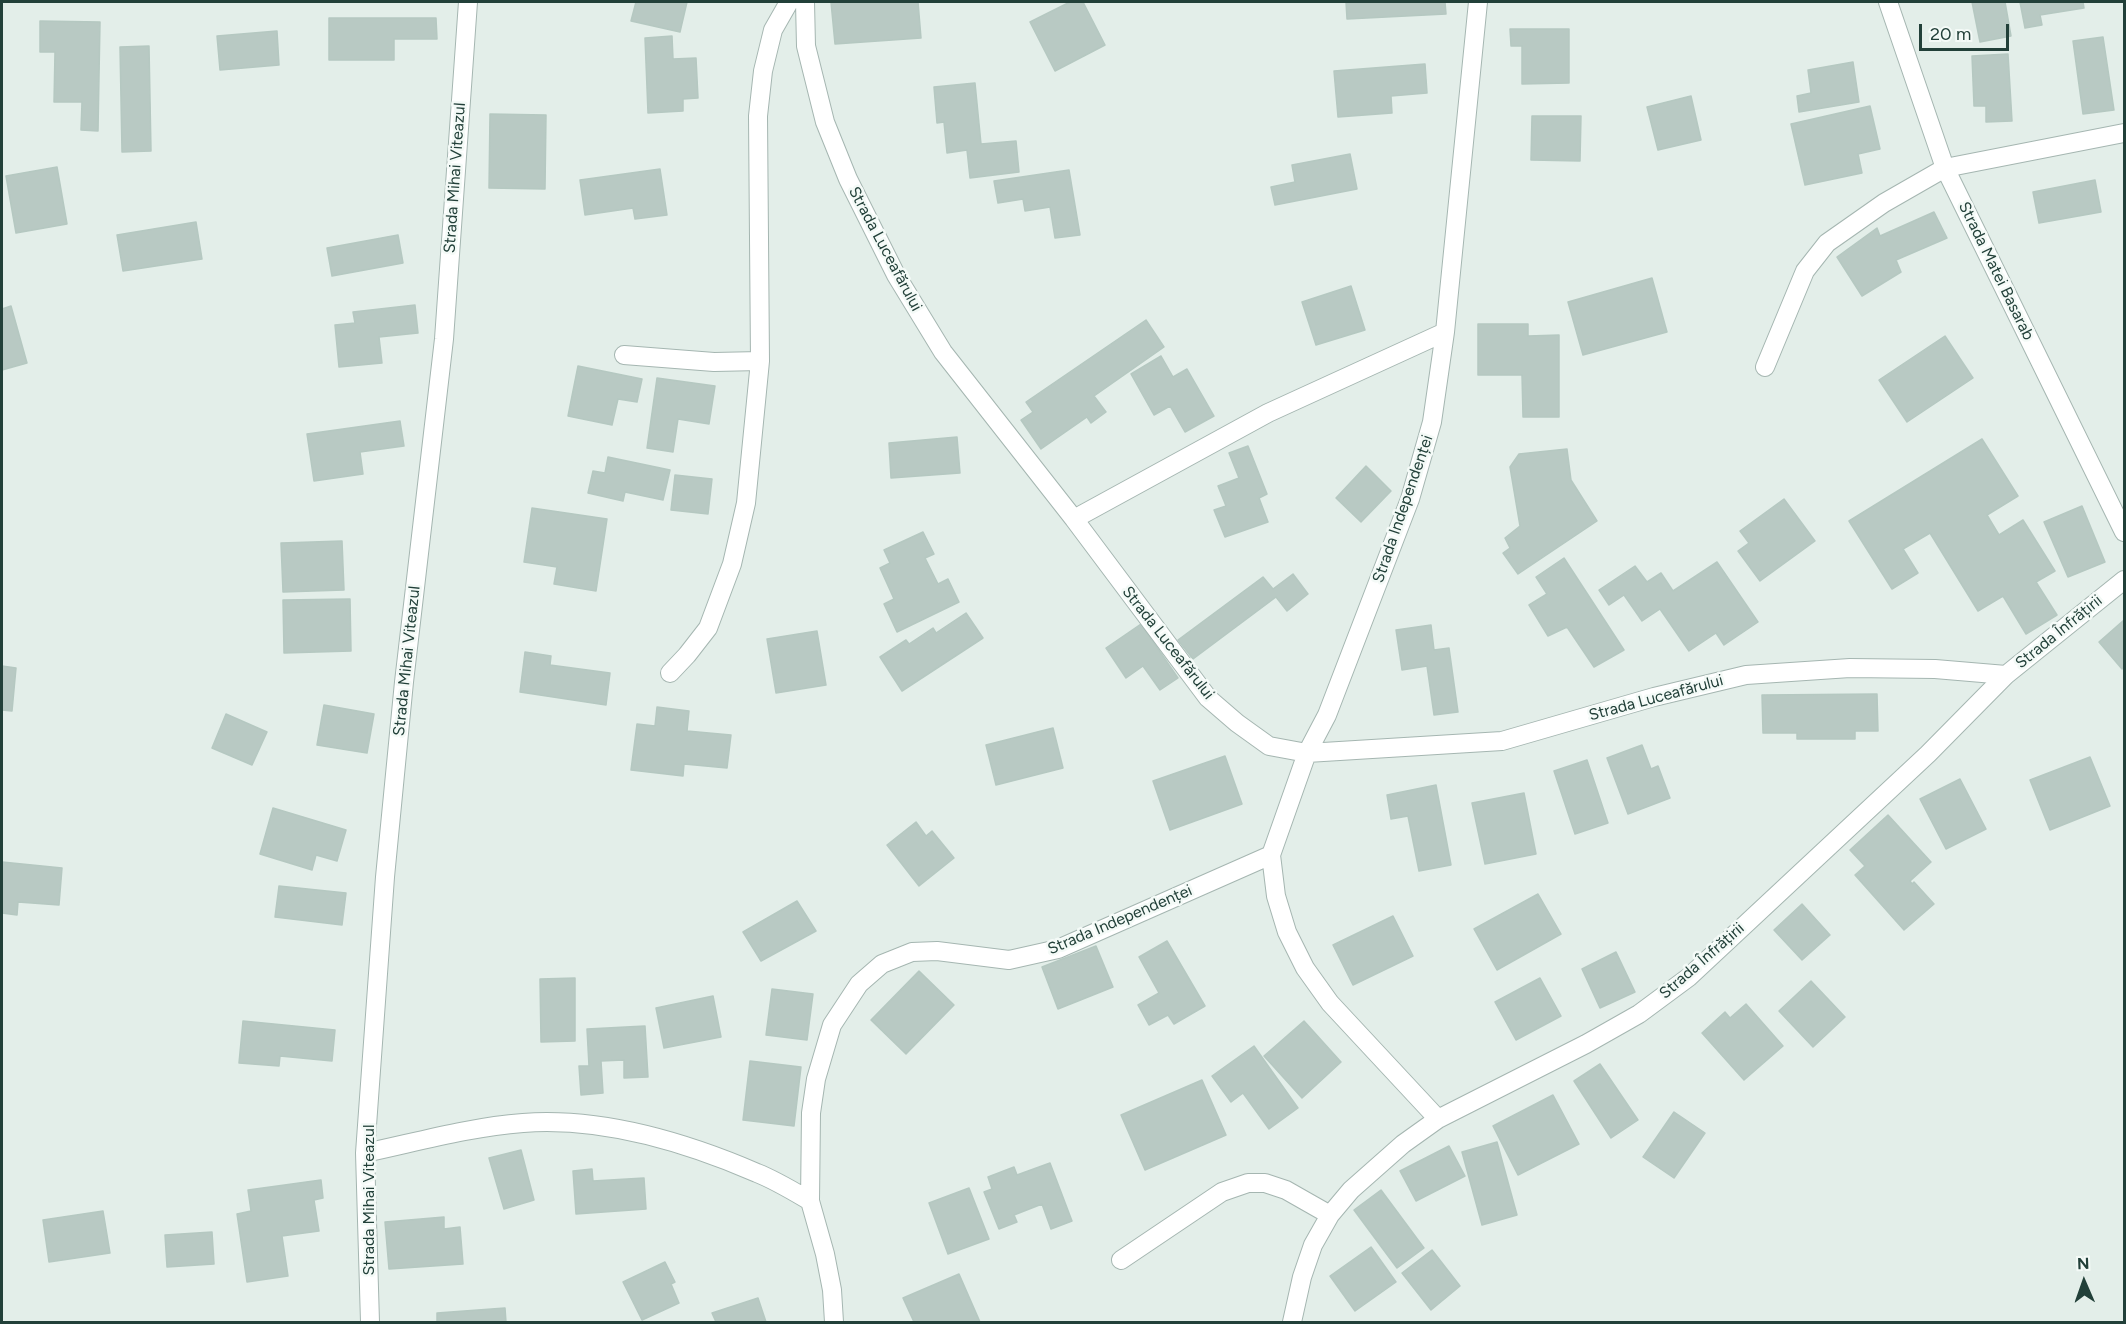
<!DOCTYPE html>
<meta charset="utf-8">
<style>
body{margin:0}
#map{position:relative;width:2126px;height:1324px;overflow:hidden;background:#e3eee9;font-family:Figtree,sans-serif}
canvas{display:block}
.frame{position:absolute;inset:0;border:3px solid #224039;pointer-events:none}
.north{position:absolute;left:2054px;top:1252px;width:60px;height:60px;-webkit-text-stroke:4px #f4faf7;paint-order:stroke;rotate:358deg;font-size:16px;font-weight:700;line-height:24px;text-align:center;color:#224039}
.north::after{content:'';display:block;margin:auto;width:21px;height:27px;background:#224039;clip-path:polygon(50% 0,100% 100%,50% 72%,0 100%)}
.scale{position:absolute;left:1919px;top:24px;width:90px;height:27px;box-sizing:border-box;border:3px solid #224039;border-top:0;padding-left:8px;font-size:18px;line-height:21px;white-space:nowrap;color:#224039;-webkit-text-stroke:4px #f4faf7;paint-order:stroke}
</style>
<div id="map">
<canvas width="2126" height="1324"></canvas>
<div class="frame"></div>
<div class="north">N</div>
<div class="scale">20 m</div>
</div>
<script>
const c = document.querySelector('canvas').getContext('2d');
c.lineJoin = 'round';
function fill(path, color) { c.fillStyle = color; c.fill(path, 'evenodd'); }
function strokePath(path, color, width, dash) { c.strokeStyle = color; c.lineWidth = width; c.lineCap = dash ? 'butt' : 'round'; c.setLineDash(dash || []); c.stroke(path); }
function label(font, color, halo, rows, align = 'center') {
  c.font = font + ' Figtree,sans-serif'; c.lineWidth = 5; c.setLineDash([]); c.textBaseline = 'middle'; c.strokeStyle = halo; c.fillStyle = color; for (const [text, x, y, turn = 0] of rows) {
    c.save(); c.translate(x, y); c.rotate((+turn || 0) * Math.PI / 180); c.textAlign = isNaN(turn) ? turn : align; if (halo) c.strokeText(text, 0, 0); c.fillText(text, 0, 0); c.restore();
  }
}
const building = new Path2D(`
 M 636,2 L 687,2 L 680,32 L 631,21 Z
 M 831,2 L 918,2 L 921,38 L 835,44 Z
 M 1070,2 L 1083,2 L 1105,45 L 1055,71 L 1030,22 Z
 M 1346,2 L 1445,2 L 1446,14 L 1347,19 Z
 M 1972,2 L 2005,2 L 2011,36 L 1980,42 Z
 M 2020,2 L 2083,2 L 2084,8 L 2040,15 L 2042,25 L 2025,28 Z
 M 329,18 L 436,18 L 437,39 L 394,39 L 394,60 L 329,60 Z
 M 40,21 L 100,22 L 98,131 L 81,130 L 82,102 L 54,102 L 55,52 L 40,52 Z
 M 1510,29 L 1569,29 L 1569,83 L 1522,84 L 1522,46 L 1511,46 Z
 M 277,31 L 279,65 L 220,70 L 217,36 Z
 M 672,36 L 673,59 L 696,58 L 698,98 L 683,99 L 683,111 L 648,113 L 645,38 Z
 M 2103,37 L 2114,110 L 2083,114 L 2073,41 Z
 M 149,46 L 151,151 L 122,152 L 120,47 Z
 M 2008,54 L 2012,121 L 1986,122 L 1986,106 L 1974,106 L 1972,56 Z
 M 1853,62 L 1859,102 L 1799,112 L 1797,96 L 1811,93 L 1808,70 Z
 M 1425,64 L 1427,93 L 1391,96 L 1392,113 L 1338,117 L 1334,71 Z
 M 975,83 L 981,144 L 1016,141 L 1019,172 L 970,178 L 967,150 L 947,153 L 944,122 L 937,123 L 934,87 Z
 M 1691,96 L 1701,140 L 1658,150 L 1647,107 Z
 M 1870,106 L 1880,149 L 1858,154 L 1862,173 L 1805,185 L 1791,124 Z
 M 490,114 L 546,115 L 545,189 L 489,188 Z
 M 1532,116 L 1581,116 L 1580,161 L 1531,160 Z
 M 1350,154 L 1357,189 L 1275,205 L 1271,187 L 1295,182 L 1292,165 Z
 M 57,167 L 67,224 L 16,233 L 6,176 Z
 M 660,169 L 667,215 L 635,219 L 633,208 L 585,215 L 580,180 Z
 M 1069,170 L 1080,235 L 1055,238 L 1050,207 L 1025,211 L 1023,199 L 998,203 L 994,181 Z
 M 2095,180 L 2101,212 L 2039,223 L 2033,192 Z
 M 1934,212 L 1947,238 L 1896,260 L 1901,272 L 1862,296 L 1837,257 L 1877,228 L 1880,236 Z
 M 196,222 L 202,259 L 123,271 L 117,235 Z
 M 398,235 L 403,263 L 332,276 L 327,248 Z
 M 1652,278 L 1667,332 L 1583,355 L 1568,302 Z
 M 1351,286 L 1365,330 L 1316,345 L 1302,302 Z
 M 415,305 L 418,333 L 379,337 L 382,363 L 339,367 L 335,325 L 355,323 L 353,312 Z
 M 11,306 L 27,363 L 2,370 L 2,309 Z
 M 1146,320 L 1164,347 L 1094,396 L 1106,412 L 1091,423 L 1087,417 L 1041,449 L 1021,420 L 1033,412 L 1026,402 Z
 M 1478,324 L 1528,324 L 1528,336 L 1559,335 L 1559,417 L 1523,417 L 1522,375 L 1478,375 Z
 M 1945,336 L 1973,378 L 1907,422 L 1879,380 Z
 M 1161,356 L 1173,377 L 1187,369 L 1214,416 L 1185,432 L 1170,406 L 1154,415 L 1131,374 Z
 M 578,366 L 642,379 L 637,402 L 618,399 L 612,425 L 568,416 Z
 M 657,378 L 715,386 L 709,424 L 678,419 L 673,452 L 647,448 Z
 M 400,421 L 404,446 L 360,452 L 363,474 L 314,481 L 307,434 Z
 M 957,437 L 960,473 L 891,478 L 889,443 Z
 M 1982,439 L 2018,496 L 1987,515 L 1999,535 L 2023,520 L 2055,571 L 2036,582 L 2057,615 L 2026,634 L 2003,596 L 1978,611 L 1930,533 L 1903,549 L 1918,573 L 1892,589 L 1849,521 Z
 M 1248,446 L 1267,494 L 1259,498 L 1268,522 L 1225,537 L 1214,510 L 1226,506 L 1218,486 L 1239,478 L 1229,453 Z
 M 1567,449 L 1571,480 L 1597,521 L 1518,574 L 1503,553 L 1510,548 L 1505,538 L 1520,526 L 1510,467 L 1519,454 Z
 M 608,457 L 670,470 L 663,500 L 625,492 L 623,501 L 588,493 L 593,471 L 605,473 Z
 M 1366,466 L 1391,491 L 1361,522 L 1336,498 Z
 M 675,475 L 712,479 L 708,514 L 671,510 Z
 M 1784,499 L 1815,541 L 1760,581 L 1738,551 L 1749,543 L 1740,531 Z
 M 2082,506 L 2105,562 L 2068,577 L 2044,522 Z
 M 532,508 L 607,519 L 596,591 L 554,584 L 557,567 L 524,562 Z
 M 923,532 L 934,554 L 925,558 L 938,584 L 948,579 L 959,602 L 897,632 L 884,604 L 894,599 L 880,568 L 890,563 L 884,550 Z
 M 342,541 L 344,590 L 283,592 L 281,543 Z
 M 1564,558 L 1624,650 L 1594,667 L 1567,627 L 1548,636 L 1529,605 L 1547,594 L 1536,577 Z
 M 1717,562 L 1758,622 L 1724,645 L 1716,633 L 1689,651 L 1660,609 L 1642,621 L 1624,595 L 1609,605 L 1599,590 L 1635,566 L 1647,582 L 1661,573 L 1673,591 Z
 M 1293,574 L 1308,594 L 1287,611 L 1276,597 L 1193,659 L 1178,640 L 1263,577 L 1273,589 Z
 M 350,599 L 351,651 L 284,653 L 283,600 Z
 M 966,613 L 983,638 L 902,691 L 880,657 L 906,640 L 909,644 L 933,628 L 936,633 Z
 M 2124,620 L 2124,666 L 2122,669 L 2099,642 Z
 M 1141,624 L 1178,678 L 1160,690 L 1143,666 L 1126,678 L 1106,648 Z
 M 1431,625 L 1434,650 L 1449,648 L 1458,712 L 1434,715 L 1427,666 L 1402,670 L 1396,630 Z
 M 817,631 L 826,685 L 776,693 L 767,639 Z
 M 525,652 L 551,656 L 550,665 L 610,673 L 606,705 L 520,692 Z
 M 2,666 L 16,668 L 12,711 L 2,710 Z
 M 1877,694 L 1878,731 L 1855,731 L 1855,739 L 1797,739 L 1797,733 L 1763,733 L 1762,695 Z
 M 324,705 L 374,714 L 367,753 L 317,745 Z
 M 657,707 L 689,711 L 687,731 L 731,735 L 727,768 L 684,764 L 683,776 L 631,770 L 637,724 L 655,726 Z
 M 226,714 L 267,732 L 252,765 L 212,748 Z
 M 1053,728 L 1063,768 L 996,785 L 986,745 Z
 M 1642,745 L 1651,769 L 1658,766 L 1670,798 L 1628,814 L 1607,758 Z
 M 1225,756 L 1242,804 L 1170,830 L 1153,781 Z
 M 2090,757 L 2110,806 L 2050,830 L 2030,780 Z
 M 1587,760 L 1608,823 L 1575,834 L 1554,771 Z
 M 1960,779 L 1986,829 L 1946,849 L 1920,799 Z
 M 1436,785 L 1451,865 L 1419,871 L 1408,816 L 1391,819 L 1387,795 Z
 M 1524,793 L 1536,854 L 1485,864 L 1472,803 Z
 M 273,808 L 346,830 L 337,861 L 316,855 L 312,870 L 260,854 Z
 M 1888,815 L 1931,862 L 1910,881 L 1912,884 L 1914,882 L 1934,904 L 1904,930 L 1855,875 L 1865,866 L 1850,850 Z
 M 916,822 L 926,836 L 932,831 L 954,858 L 919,886 L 887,845 Z
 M 2,862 L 62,868 L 59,905 L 18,902 L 17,915 L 2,913 Z
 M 279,886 L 346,893 L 342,925 L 275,917 Z
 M 1538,894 L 1561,934 L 1497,970 L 1474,929 Z
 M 797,901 L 816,931 L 761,961 L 743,932 Z
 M 1802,904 L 1830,935 L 1802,960 L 1774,930 Z
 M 1393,916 L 1413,956 L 1353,985 L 1333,945 Z
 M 1167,941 L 1205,1006 L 1174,1024 L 1168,1015 L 1149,1025 L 1138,1005 L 1159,993 L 1139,957 Z
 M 1096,946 L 1113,987 L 1058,1009 L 1042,967 Z
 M 1616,952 L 1635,992 L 1600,1008 L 1582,969 Z
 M 919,971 L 954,1005 L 906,1054 L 871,1020 Z
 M 575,978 L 575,1041 L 541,1042 L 540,979 Z
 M 1540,978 L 1561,1016 L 1516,1040 L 1495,1002 Z
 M 1811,981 L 1845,1017 L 1813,1047 L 1779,1011 Z
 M 772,989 L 813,994 L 807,1040 L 766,1035 Z
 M 713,996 L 721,1037 L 664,1048 L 656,1008 Z
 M 1746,1004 L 1783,1046 L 1744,1080 L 1702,1033 L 1725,1012 L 1730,1018 Z
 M 243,1021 L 335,1030 L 332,1061 L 280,1056 L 279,1066 L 239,1063 Z
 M 1304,1021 L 1341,1062 L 1302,1098 L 1264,1056 Z
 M 645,1026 L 648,1077 L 624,1078 L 624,1060 L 601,1061 L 603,1093 L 581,1095 L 579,1066 L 589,1066 L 587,1029 Z
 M 1254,1046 L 1298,1108 L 1269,1129 L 1243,1093 L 1231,1102 L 1212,1076 Z
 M 750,1061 L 801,1067 L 794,1126 L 743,1120 Z
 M 1600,1064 L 1638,1120 L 1611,1138 L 1574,1081 Z
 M 1202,1080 L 1226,1135 L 1145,1170 L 1121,1115 Z
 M 1553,1095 L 1579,1144 L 1518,1175 L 1493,1126 Z
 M 1674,1112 L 1705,1133 L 1674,1178 L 1643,1157 Z
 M 1497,1142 L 1517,1215 L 1482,1225 L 1462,1152 Z
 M 1449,1146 L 1465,1176 L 1416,1201 L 1400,1171 Z
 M 521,1150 L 534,1200 L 504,1209 L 489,1158 Z
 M 1050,1163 L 1072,1221 L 1051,1229 L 1042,1204 L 1014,1215 L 1017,1222 L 999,1229 L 984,1192 L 992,1189 L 988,1177 L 1014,1167 L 1017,1175 Z
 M 592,1169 L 593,1181 L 644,1178 L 646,1209 L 576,1214 L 573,1171 Z
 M 321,1180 L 323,1198 L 314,1200 L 319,1231 L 282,1236 L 288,1276 L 247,1282 L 237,1214 L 251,1211 L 248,1190 Z
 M 969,1188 L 989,1239 L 948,1254 L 929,1203 Z
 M 1381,1190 L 1424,1248 L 1397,1268 L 1354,1210 Z
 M 103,1211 L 110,1253 L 49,1262 L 43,1220 Z
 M 444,1217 L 444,1229 L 460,1227 L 463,1264 L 389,1269 L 385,1222 Z
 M 212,1232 L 214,1264 L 167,1267 L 165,1235 Z
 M 1371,1247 L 1396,1282 L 1355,1311 L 1330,1276 Z
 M 1432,1250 L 1460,1286 L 1431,1310 L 1402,1273 Z
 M 665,1262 L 675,1282 L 671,1284 L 679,1303 L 642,1320 L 623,1282 Z
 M 959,1274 L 980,1322 L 914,1322 L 903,1298 Z
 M 758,1298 L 766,1322 L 716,1322 L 712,1313 Z
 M 505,1308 L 506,1322 L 437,1322 L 437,1313 Z`);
const street = new Path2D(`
 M 805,2 L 806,46 L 825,122 L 848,179 L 896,275 L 943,352 L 1074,519 L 1208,698 L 1237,723 L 1269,746 L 1307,753 L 1502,741 L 1654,697 L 1746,675 L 1850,668 L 1935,669 L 2006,675
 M 1888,2 L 1945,168 L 2124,532
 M 624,355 L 714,362 L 760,361
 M 1765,367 L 1805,271 L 1827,243 L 1884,203 L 1945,168 L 2124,133
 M 1074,519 L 1268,413 L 1445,332
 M 670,673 L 687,655 L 708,628 L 732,564 L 746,503 L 760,361 L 758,116 L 763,71 L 773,30 L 789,2
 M 1438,1119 L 1330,1003 L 1305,968 L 1287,932 L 1276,896 L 1271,855 L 1307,753 L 1327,715 L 1410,499 L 1432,422 L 1445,332 L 1478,2
 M 365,1153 C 417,1142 470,1127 523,1123 C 602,1117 685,1142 757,1173 C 775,1180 793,1191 810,1201
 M 1121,1260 L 1222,1192 L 1248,1183 L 1265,1183 L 1286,1190 L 1330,1215
 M 370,1322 L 365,1153 L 385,877 L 404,682 L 444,339 L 468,2
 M 834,1322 L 832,1290 L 825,1254 L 810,1201 L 811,1113 L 816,1079 L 832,1025 L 859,984 L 882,964 L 912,952 L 937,951 L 1009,960 L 1058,949 L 1271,855
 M 1292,1322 L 1302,1277 L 1313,1245 L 1330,1215 L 1351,1190 L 1403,1144 L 1438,1119 L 1586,1044 L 1639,1014 L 1689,977 L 1928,754 L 2006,675 L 2124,580`);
const streetNames = [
 ["Strada Mihai Viteazul",455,178,-86],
 ["Strada Luceafărului",885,249,62],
 ["Strada Matei Basarab",1996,271,64],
 ["Strada Independenței",1403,509,-71],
 ["Strada Înfrățirii",2059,632,-39],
 ["Strada Luceafărului",1168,643,52],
 ["Strada Mihai Viteazul",407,661,-84],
 ["Strada Luceafărului",1656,698,-15],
 ["Strada Independenței",1120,920,-23],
 ["Strada Înfrățirii",1702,961,-41],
 ["Strada Mihai Viteazul",369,1200,-90]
];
fill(building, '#b8c9c3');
strokePath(building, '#b5c8c1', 1.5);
strokePath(street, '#a5b6b1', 20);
strokePath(street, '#fff', 18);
label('16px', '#224039', '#f4faf7', streetNames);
</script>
